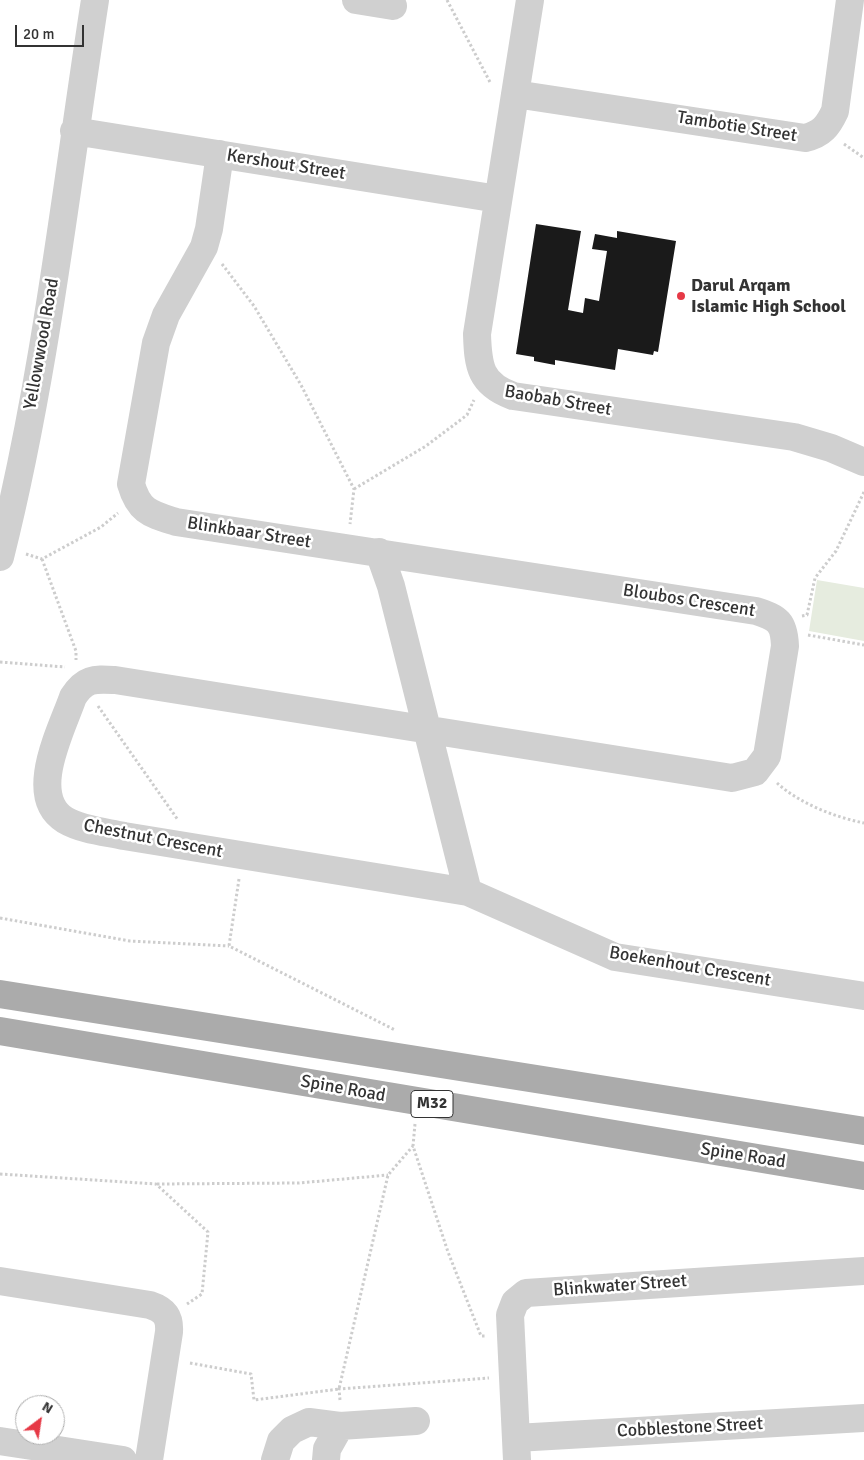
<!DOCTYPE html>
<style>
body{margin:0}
#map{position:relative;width:864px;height:1460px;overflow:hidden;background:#fff;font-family:Signika,sans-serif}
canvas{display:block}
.north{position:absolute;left:15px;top:1395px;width:50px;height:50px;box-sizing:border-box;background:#fff;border:1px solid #adadad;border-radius:50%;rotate:31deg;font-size:14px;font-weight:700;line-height:20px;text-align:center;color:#333}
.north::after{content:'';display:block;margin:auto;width:18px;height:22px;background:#e63946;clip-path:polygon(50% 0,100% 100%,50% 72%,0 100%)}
.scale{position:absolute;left:15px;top:25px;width:69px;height:22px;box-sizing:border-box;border:2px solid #333;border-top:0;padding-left:6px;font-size:15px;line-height:18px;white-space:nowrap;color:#333;-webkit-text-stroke:4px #fff;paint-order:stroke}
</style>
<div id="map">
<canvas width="864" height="1460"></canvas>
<div class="north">N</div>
<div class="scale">20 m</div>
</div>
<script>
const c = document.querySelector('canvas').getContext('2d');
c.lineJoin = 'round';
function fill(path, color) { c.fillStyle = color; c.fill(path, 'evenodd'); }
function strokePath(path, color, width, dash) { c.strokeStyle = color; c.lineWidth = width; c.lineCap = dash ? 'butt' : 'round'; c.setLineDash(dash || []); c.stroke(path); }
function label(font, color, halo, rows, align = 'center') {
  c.font = font + ' Signika,sans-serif'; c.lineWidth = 5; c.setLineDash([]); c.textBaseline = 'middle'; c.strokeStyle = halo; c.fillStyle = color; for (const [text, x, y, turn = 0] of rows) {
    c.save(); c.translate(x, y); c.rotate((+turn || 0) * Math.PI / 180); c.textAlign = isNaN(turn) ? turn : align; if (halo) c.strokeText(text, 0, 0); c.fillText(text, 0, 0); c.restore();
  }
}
const green = new Path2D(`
 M 817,580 L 864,588 L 864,641 L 809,631 Z`);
const building = new Path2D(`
 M 536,224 L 581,231 L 568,310 L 583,313 L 585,298 L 599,301 L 607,251 L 592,249 L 595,234 L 617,238 L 617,231 L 676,241 L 658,352 L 654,351 L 653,355 L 618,349 L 615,370 L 555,360 L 555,365 L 534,361 L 534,357 L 516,354 Z`);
const path = new Path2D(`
 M 447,0 L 491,84
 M 844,144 L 864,158
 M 222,264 L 254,306 L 301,385 L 354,489 L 350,524
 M 354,489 L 426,446 L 467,415 L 474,400
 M 26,554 L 42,559 L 101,527 L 118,513
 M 42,559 L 76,651 L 76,660
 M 802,616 L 807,615 L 815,578 L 836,551 L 864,492
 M 808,635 L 864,645
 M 0,662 L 65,667
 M 98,706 L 178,820
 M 777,783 C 799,803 834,817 864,823
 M 239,879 L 229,946 L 395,1030
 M 0,918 L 130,941 L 229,946
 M 415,1124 L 413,1146 L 448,1252 L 481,1336 L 486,1336
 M 0,1174 L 156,1184 L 208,1232 L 202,1294 L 187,1304
 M 157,1184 L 299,1183 L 388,1175
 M 190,1363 L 251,1374 L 254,1400 L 339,1389 L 388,1175 L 413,1146
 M 340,1400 L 339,1389 L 489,1378`);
const minor = new Path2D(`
 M 356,0 L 393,6
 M 530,0 L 477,334 C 478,366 480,384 513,396 L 794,437 L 831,448 L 864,462
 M 515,94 L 805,138 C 822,134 828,126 835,111 L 850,0
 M 74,131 L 498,199
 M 220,154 L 209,229 L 204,247 L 166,315 L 156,343 L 131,484 C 139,512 151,514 176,522 L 756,611 C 778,618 784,622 785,646 L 767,756 L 755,772 L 732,778 L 115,680 C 94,679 85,678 73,697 C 62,729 26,796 65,820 C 82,830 106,832 124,836 L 468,892 L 615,957 L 864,996
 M 379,552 L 391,586 L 468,892
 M 0,557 C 46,374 66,186 95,0
 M 0,1281 L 150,1305 C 165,1310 170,1317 169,1332 L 149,1460
 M 516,1438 L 864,1418
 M 0,1441 L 123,1460
 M 275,1460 L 281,1441 L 292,1430 L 309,1422 L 340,1426 L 416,1421
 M 326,1460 L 327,1449 L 340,1426
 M 517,1460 L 510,1315 L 515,1302 L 526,1293 L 864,1271`);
const major = new Path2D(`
 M 0,994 L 864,1131
 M 0,1031 L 864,1176`);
const markers = [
 [681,296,5,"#e63946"]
];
const shields = [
 [432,1104,42]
];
const shieldNames = [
 ["M32",432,1104]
];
const streetNames = [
 ["Tambotie Street",737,127,9],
 ["Kershout Street",286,165,9],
 ["Yellowwood Road",42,344,-80],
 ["Baobab Street",558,401,10],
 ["Blinkbaar Street",249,533,9],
 ["Bloubos Crescent",689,601,9],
 ["Chestnut Crescent",153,839,11],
 ["Boekenhout Crescent",690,967,10],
 ["Spine Road",343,1089,10],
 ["Spine Road",743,1156,9],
 ["Blinkwater Street",620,1286,-4],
 ["Cobblestone Street",690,1428,-3]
];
const poiNames = [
 ["Darul Arqam",691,286],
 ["Islamic High School",691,307]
];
fill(green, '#e6ecdf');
fill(building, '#1a1a1a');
strokePath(path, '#cdcdcd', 3, [2.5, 2.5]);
strokePath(minor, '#d0d0d0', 28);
strokePath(major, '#ababab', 28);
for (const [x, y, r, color] of markers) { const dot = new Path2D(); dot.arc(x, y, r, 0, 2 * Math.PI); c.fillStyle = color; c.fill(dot); strokePath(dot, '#fff', 2); }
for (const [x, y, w] of shields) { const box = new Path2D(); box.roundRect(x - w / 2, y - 13.5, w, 27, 4); c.fillStyle = '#fff'; c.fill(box); strokePath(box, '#333', 1); }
label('bold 16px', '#333', null, shieldNames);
label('18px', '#333', '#fff', streetNames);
label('bold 18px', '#333', '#fff', poiNames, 'left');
</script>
